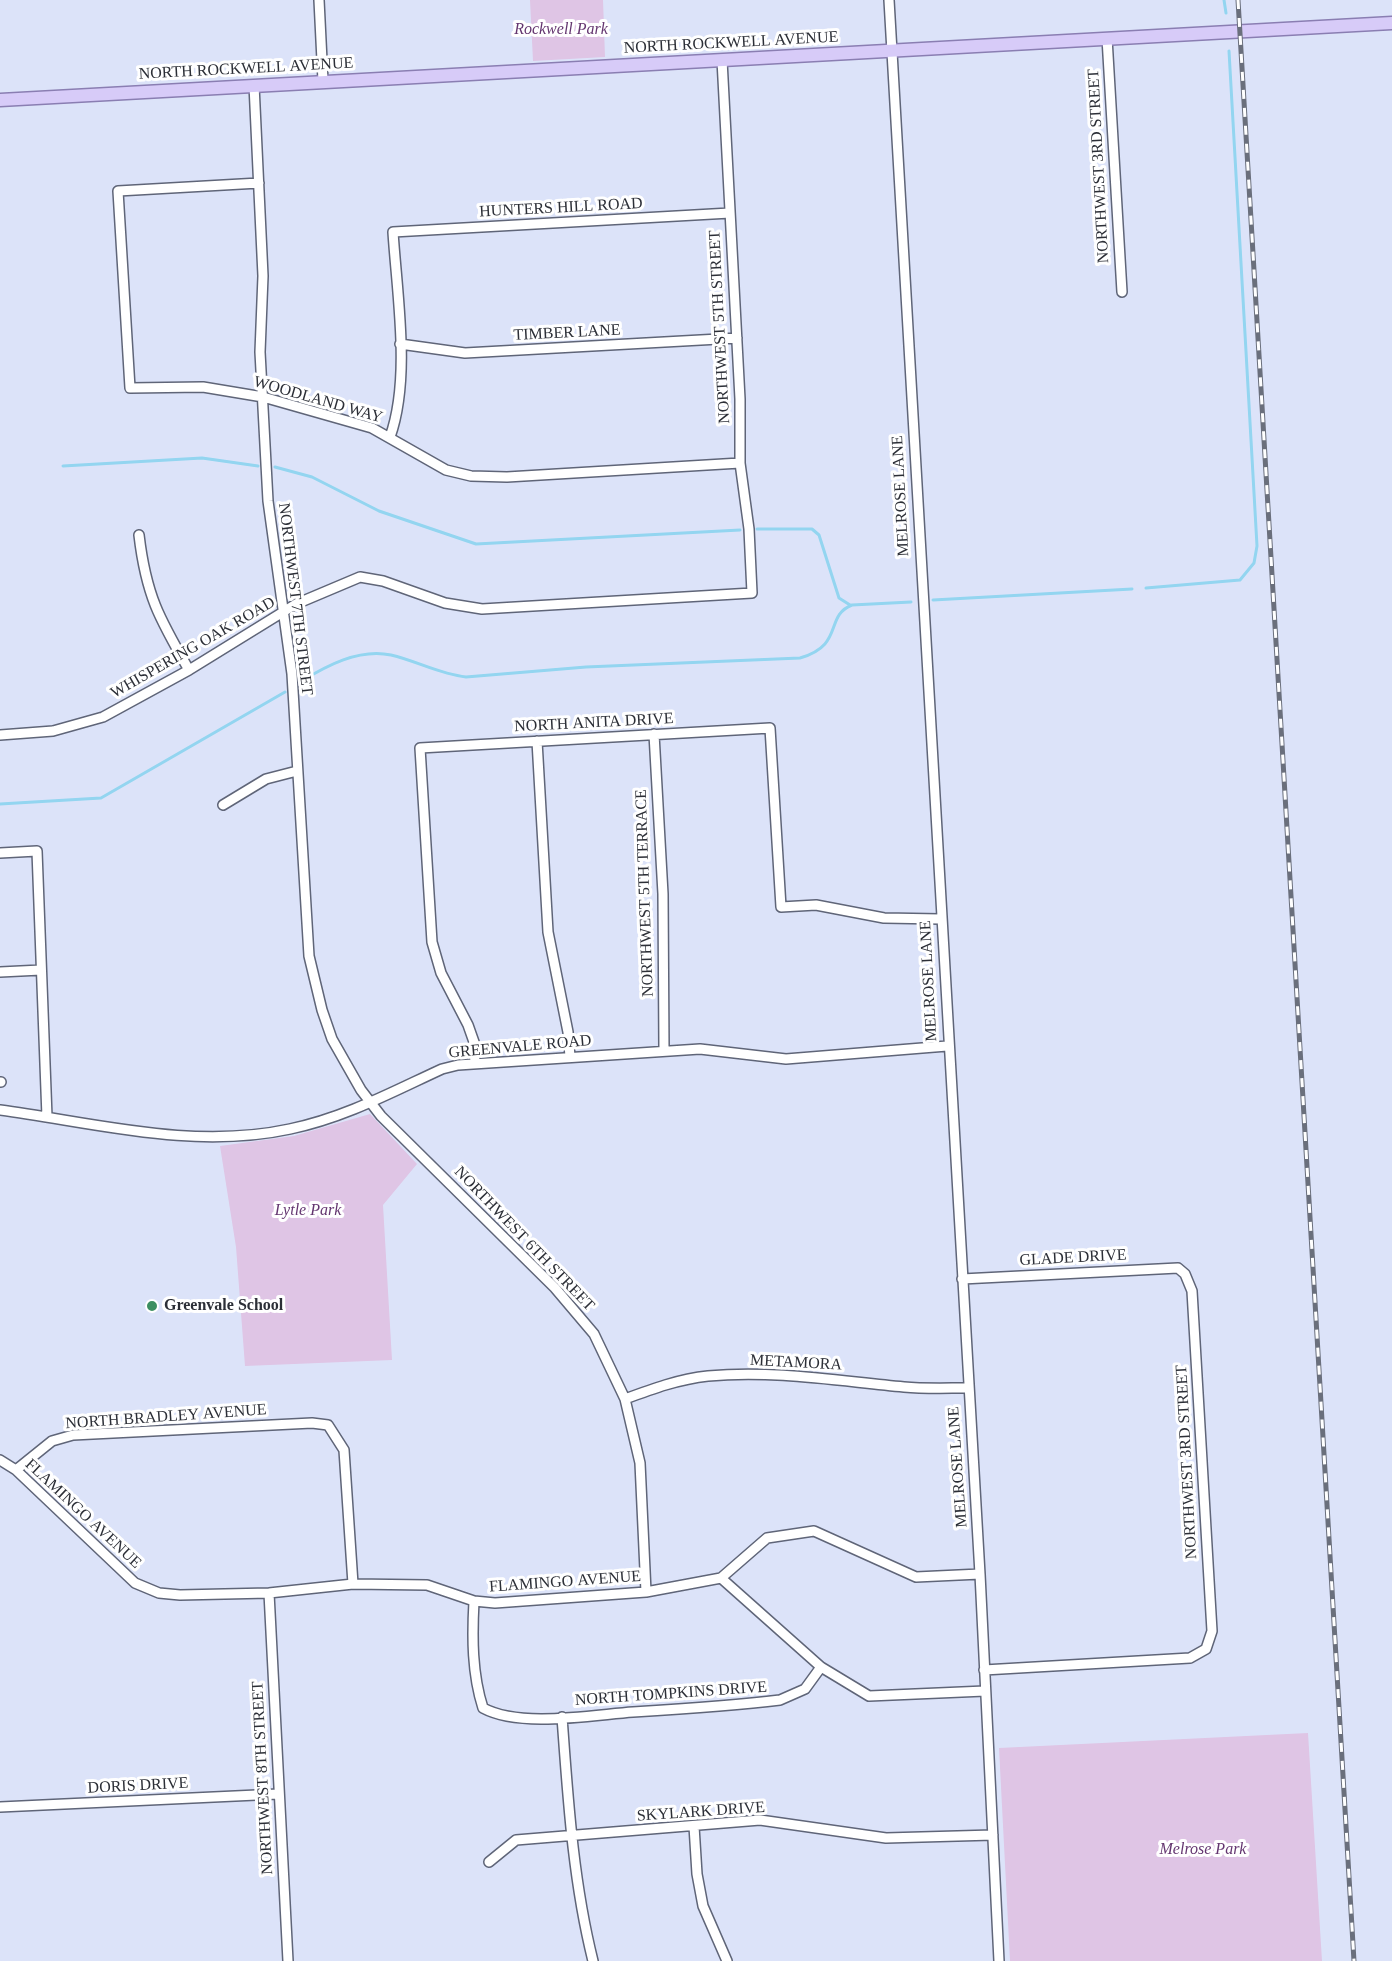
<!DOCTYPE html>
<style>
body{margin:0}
canvas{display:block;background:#dce3f9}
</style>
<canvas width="1392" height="1961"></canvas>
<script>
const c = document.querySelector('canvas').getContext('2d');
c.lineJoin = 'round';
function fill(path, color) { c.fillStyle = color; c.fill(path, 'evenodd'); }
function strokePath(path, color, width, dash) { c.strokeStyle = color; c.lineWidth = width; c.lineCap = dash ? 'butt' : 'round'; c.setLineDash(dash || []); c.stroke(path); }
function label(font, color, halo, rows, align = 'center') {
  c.font = font + ' Georgia,serif'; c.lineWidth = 6; c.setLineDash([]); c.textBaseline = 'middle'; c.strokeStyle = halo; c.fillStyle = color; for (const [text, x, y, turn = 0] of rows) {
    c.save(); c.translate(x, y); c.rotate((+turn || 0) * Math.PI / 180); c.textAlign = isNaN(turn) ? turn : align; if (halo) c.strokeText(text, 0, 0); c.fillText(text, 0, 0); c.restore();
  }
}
const green = new Path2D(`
 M 530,0 L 603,0 L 605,57 L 533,61 Z
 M 370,1114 L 417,1164 L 383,1205 L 392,1360 L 245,1366 L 236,1247 L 220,1146 L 294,1136 Z
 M 1308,1733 L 1322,1961 L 1010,1961 L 999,1748 Z`);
const stream = new Path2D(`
 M 1224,0 L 1226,13
 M 63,466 L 202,458 L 258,466
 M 275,467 L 312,477 L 379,511 L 476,544 L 740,530
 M 757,529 L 812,529 L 819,535 L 839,598 L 850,605
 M 1146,588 L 1240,580 L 1254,563 L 1257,546 L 1229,51
 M 933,600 L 1132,589
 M 300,682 C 326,666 359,648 391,655 C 417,661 439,674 466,677 L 586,667 L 800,658 C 845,645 824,616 852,605 L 911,602
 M 0,804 L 101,798 L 285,692`);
const minor = new Path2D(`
 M 319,0 L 323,81
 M 889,0 L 980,1574 L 999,1961
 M 1107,38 L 1122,292
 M 254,85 L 263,276 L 260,352 L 268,501 L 292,674 L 309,956 L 322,1010 L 332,1039 L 361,1090 L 381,1116 L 555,1288 L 594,1334 L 625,1399 L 640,1463 L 646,1592
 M 259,183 L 118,191 L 130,388 L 203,387 L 263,397 L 372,428 L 446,470 L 471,476 L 507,477 L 740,463
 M 400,344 L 465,353 L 737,338
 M 390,437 C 411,378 397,295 393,232 L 730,213
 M 139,535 C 146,595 159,618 189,670
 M 654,734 L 663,894 L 664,1051
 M 0,735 L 53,731 L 103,717 L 189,670 L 296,604 L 360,577 L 383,581 L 445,603 L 482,609 L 752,593 L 749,529 L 740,463 L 740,399 L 722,60
 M 537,741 L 548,932 L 568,1032 L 570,1057
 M 223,805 L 266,779 L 297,771
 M 0,853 L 37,851 L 47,1117
 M 0,972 L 41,970
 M 475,1063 L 474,1042 L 468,1025 L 441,973 L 432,942 L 420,748 L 770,728 L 781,907 L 816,905 L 884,918 L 940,919
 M 0,1082 L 1,1082
 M 0,1110 C 96,1123 193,1150 290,1129 C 344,1118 392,1092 442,1069 L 458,1065 L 700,1049 L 786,1059 L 947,1046
 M 962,1279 L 1178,1268 L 1185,1274 L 1192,1291 L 1212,1631 L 1206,1649 L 1190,1658 L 984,1670
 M 625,1399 C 652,1389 679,1379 708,1376 C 774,1370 838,1381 904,1387 C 925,1389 947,1388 968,1388
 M 0,1460 L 16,1470 L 135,1583 L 159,1593 L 180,1595 L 269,1593 L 353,1584 L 427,1585 L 474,1601 L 495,1603 L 646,1592 L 721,1578 L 767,1538 L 814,1531 L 916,1577 L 980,1574
 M 16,1470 L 52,1441 L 73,1435 L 312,1423 L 328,1425 L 344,1450 L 353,1584
 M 721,1578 L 821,1667 L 869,1696 L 985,1691
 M 269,1593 L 288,1961
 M 474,1601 C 472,1637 472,1674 483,1708 C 520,1728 592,1715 633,1712 C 682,1709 731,1706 780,1700 L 805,1689 L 821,1667
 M 562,1717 C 568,1799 573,1881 593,1961
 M 0,1807 L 278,1794
 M 694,1826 L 697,1874 L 703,1906 L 727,1961
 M 489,1862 L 516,1840 L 760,1820 L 886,1838 L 993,1835`);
const major = new Path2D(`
 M 0,100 L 1392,23`);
const rail = new Path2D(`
 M 1238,0 L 1354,1961`);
const markers = [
 [152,1306,6,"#3c8e60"]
];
const parkNames = [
 ["Rockwell Park",561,30],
 ["Lytle Park",308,1211],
 ["Melrose Park",1203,1850]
];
const streetNames = [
 ["NORTH ROCKWELL AVENUE",731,43,-3],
 ["NORTH ROCKWELL AVENUE",246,69,-3],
 ["NORTHWEST 3RD STREET",1099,166,-93],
 ["HUNTERS HILL ROAD",561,208,-3],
 ["NORTHWEST 5TH STREET",720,327,-93],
 ["TIMBER LANE",567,333,-3],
 ["WOODLAND WAY",318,400,16],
 ["MELROSE LANE",901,496,-93],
 ["NORTHWEST 7TH STREET",295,599,83],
 ["WHISPERING OAK ROAD",193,648,-30],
 ["NORTH ANITA DRIVE",594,723,-3],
 ["NORTHWEST 5TH TERRACE",645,893,-92],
 ["MELROSE LANE",929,981,-93],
 ["GREENVALE ROAD",520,1047,-5],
 ["NORTHWEST 6TH STREET",524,1239,46],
 ["GLADE DRIVE",1073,1258,-3],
 ["METAMORA",796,1363,3],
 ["NORTH BRADLEY AVENUE",166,1417,-4],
 ["NORTHWEST 3RD STREET",1187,1462,-93],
 ["MELROSE LANE",958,1467,-94],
 ["FLAMINGO AVENUE",83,1514,43],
 ["FLAMINGO AVENUE",565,1582,-4],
 ["NORTH TOMPKINS DRIVE",671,1694,-4],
 ["NORTHWEST 8TH STREET",263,1778,-93],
 ["DORIS DRIVE",138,1786,-3],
 ["SKYLARK DRIVE",701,1812,-4]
];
const poiNames = [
 ["Greenvale School",164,1306]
];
fill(green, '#dfc5e5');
strokePath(stream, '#93d5f0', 3);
strokePath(minor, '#5f6578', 12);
strokePath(major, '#8a7eb2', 15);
strokePath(minor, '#fff', 9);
strokePath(major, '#d7cbf8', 12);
strokePath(rail, '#6a6f7c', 5);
strokePath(rail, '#fff', 3, [9]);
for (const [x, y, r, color] of markers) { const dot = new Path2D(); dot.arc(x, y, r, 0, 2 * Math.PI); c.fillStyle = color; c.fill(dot); strokePath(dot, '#fff', 2); }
label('italic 16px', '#643670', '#fff', parkNames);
label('16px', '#2c2f37', '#fff', streetNames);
label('bold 16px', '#2c2f37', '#fff', poiNames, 'left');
</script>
